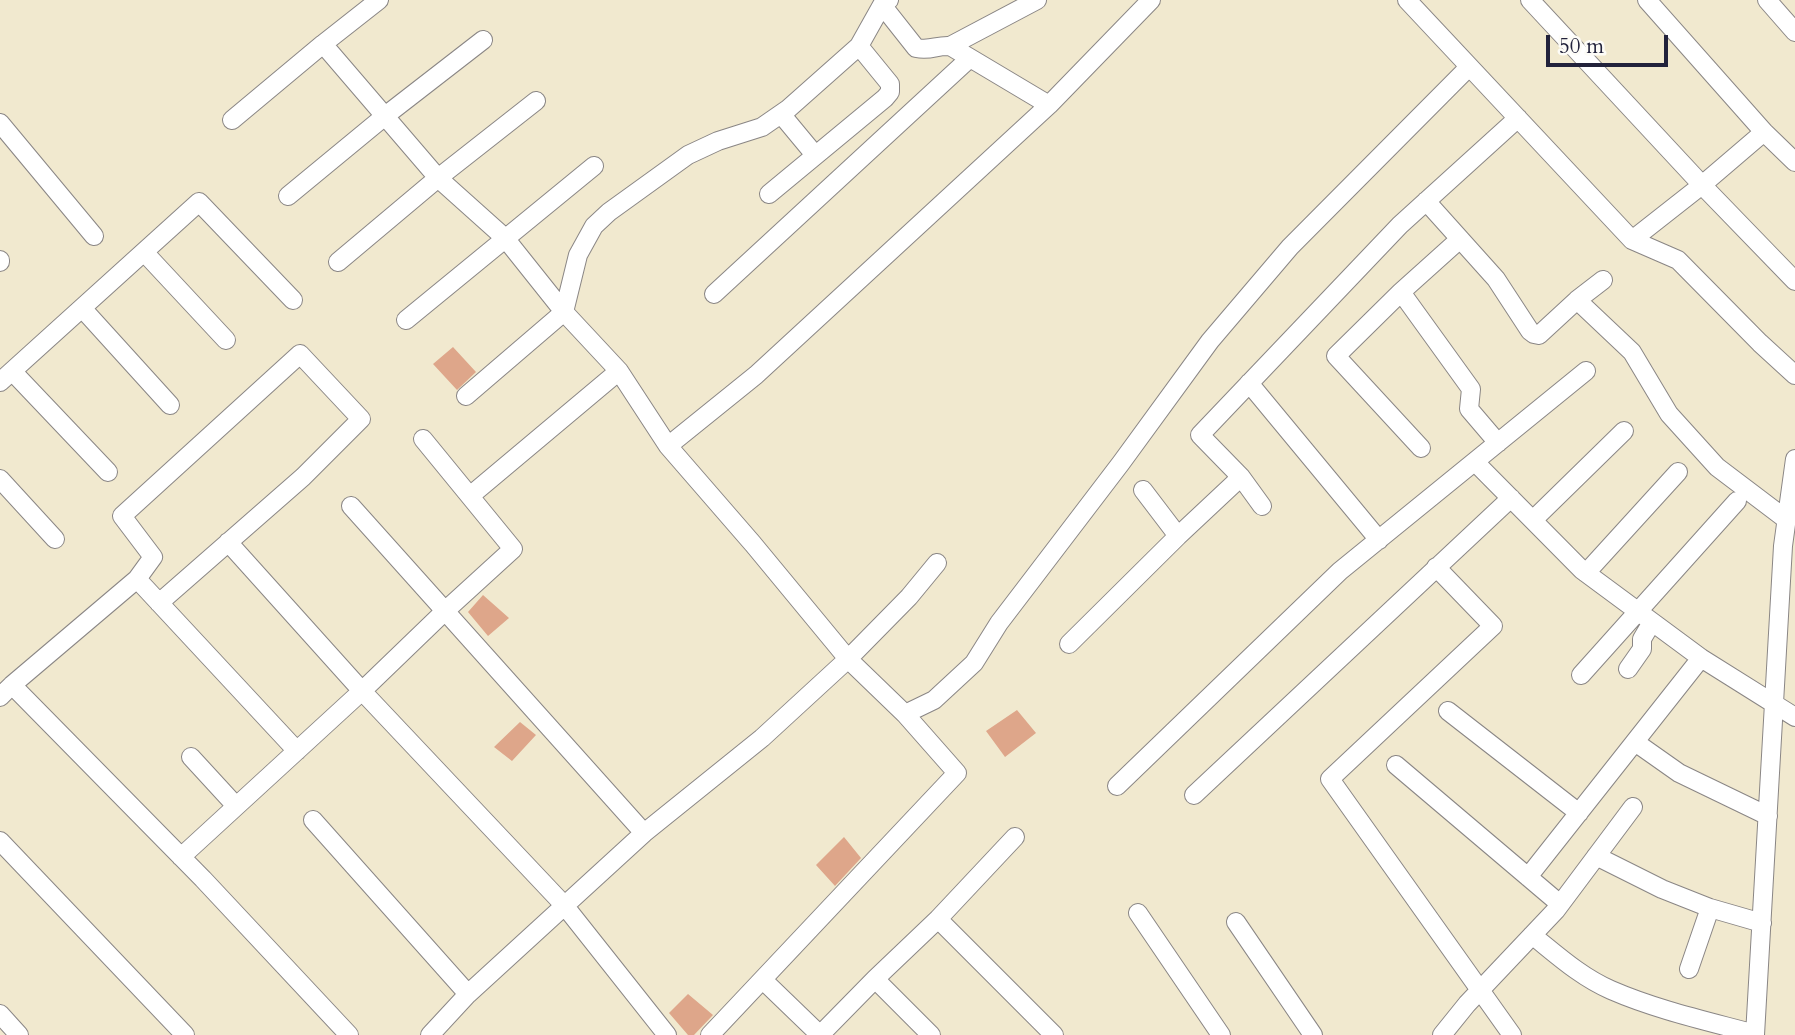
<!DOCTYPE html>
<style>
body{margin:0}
#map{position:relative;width:1795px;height:1035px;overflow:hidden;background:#f1e9cf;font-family:Cardo,serif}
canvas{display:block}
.scale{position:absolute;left:1546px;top:35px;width:122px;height:32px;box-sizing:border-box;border:4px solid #22223b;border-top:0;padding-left:9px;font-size:21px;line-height:24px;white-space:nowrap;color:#22223b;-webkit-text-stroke:5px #fdfcf7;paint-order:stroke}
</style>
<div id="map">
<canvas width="1795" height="1035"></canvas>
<div class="scale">50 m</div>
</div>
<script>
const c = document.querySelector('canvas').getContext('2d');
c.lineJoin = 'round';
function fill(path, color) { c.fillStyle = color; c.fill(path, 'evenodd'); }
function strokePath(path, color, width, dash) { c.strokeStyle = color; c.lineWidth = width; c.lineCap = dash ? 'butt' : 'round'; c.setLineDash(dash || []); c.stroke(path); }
const building = new Path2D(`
 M 453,347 L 476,372 L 457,390 L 433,364 Z
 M 483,595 L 509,618 L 488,636 L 468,612 Z
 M 1017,710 L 1036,733 L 1005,757 L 986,731 Z
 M 520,722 L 536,735 L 512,761 L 494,747 Z
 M 844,837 L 861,858 L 835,886 L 816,865 Z
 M 688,994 L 713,1015 L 694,1035 L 688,1035 L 669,1013 Z`);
const minor = new Path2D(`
 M 1407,0 L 1632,240 L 1678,260 L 1760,343 L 1795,375
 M 1530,0 L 1702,185 L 1795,281
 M 1647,0 L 1764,132 L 1795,162
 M 1767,0 L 1795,32
 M 882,5 L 916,48 C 932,51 936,45 950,46 L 1049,105
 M 323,44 L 438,178 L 505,238 L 564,312 L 619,371 L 668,446 L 753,544 L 848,659 L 905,714 L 957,773 L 710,1035
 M 950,46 L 1037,0
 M 781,114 L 815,155
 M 232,120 L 323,44 L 379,0
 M 0,123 L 94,236
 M 769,194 L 885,98 L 890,92 L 890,84 L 859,46
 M 288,196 L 385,116 L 483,40
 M 1426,201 L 1496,279 L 1530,331 L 1534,334 L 1539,335 L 1577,300 L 1603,280
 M 1632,240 L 1702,185 L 1764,132
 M 144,252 L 226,340
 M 0,260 L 0,262
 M 338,262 L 438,178 L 536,101
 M 1401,292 L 1471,389 L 1469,409 L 1498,443
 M 714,294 L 970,58
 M 1577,300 L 1632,352 L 1669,414 L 1717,467 L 1787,520
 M 82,308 L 170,405
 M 406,320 L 594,166
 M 12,371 L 108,472
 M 0,382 L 199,202 L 293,300
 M 1249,383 L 1379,540
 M 466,396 L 564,312 L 578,255 L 594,226 L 609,212 L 688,155 L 718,141 L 762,127 L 788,109 L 859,46 L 882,5 L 889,0
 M 668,446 L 756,375 L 1049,105 L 1151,0
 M 1421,448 L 1336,356 L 1401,292 L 1460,239
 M 1475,462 L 1582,570 L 1701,658 L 1795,717
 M 0,479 L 55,539
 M 1143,490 L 1178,536
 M 470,496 L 619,371
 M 351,506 L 644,833
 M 1262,506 L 1241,477 L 1200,435 L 1400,225 L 1518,118
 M 1533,520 L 1624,431
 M 228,542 L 362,691 L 564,905 L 667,1035
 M 1436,567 L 1493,626 L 1330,779 L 1512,1035
 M 1586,573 L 1678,472
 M 137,579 L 153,557 L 122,516 L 300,354 L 361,419 L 303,477 L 159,603
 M 1069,644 L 1178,536 L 1241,477
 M 1628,669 L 1642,649 L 1642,639 L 1652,622
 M 1581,675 L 1737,501
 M 12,685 L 203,879 L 349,1035
 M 0,697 L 12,685 L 137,579 L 297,751
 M 1448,711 L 1579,813
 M 905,714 L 934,700 L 974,663 L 999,623 L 1121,463 L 1210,341 L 1290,247 L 1469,67
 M 1635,742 L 1679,773 L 1768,816
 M 191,757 L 236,806
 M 1396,765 L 1560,904
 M 1117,786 L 1340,571 L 1586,371
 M 1194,795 L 1511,498
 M 313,820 L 468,994
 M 0,841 L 185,1035
 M 1596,856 L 1662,889 L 1710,908 L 1762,923
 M 181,857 L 362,691 L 445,611 L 513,549 L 423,439
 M 1528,877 L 1701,658
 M 1138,913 L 1221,1035
 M 938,919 L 1054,1035
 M 1236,922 L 1313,1035
 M 1532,935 C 1557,955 1581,977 1611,990 C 1657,1010 1707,1021 1755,1034
 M 1689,969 L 1710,908
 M 875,979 L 931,1035
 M 763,980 L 820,1035
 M 0,1014 L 19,1035
 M 430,1035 L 468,994 L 644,833 L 762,738 L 848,659 L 909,597 L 937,563
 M 820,1035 L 875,979 L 938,919 L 1015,837
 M 1442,1035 L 1467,1004 L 1556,910 L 1633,807
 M 1755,1035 L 1783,546 L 1795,459`);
fill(building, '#dea68a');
strokePath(minor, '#8a8685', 20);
strokePath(minor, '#fff', 18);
</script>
